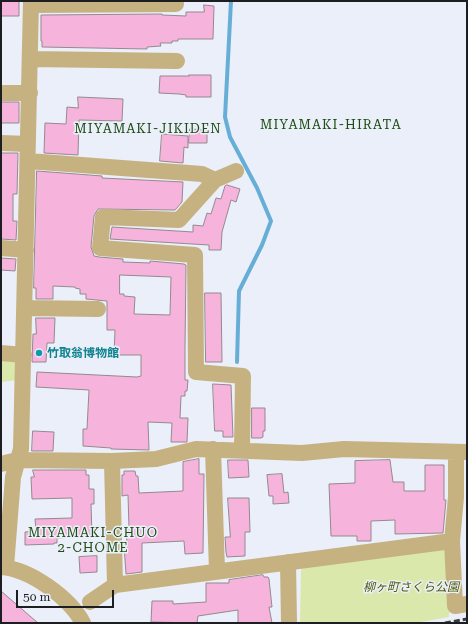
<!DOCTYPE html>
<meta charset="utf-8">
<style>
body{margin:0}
#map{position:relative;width:468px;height:624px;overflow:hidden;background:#eaeff9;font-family:"Roboto Serif",serif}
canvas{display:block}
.frame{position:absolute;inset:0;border:2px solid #1c1e21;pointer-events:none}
.scale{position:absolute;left:16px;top:590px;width:98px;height:18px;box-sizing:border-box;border:2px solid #1c1e21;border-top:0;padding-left:5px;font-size:12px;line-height:14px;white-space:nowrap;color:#1c1e21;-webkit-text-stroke:3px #eaeff9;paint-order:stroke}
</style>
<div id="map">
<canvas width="468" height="624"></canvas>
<div class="frame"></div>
<div class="scale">50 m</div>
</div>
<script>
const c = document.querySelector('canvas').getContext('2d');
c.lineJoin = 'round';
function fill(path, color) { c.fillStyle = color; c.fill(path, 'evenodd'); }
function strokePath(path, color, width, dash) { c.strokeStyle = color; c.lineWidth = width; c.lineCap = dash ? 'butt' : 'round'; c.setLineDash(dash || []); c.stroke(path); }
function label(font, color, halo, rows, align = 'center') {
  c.font = font + ' "Roboto Serif","Noto Sans JP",serif'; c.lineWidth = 3; c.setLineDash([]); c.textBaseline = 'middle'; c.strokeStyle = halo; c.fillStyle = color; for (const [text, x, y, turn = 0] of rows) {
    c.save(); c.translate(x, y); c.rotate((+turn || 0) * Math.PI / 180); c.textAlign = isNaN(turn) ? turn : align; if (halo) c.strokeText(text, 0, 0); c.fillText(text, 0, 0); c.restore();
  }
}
const green = new Path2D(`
 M 1,357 L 20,359 L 18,380 L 1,382 Z
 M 443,545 L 451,551 L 449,617 L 415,623 L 300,623 L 301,570 L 306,564 Z`);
const stream = new Path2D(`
 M 231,1 L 225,117 L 230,137 L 257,188 L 271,221 L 262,245 L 239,291 L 237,362`);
const building = new Path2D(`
 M 1,1 L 19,1 L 19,16 L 1,16 Z
 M 204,5 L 214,6 L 213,39 L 178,39 L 178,41 L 172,41 L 172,43 L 160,43 L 161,46 L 147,47 L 147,49 L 42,47 L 42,41 L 41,41 L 41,15 L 162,14 L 162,15 L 186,16 L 186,12 L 204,12 Z
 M 189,75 L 211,75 L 211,97 L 186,97 L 186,95 L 179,94 L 159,93 L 160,76 L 189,76 Z
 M 78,97 L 123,99 L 122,121 L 79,120 L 78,155 L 44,153 L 45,123 L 66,124 L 67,107 L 78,108 Z
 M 1,102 L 19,102 L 19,123 L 1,123 Z
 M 190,129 L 207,130 L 207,143 L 189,143 Z
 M 162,134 L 188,136 L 188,148 L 184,147 L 183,163 L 160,161 Z
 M 1,153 L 18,153 L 17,194 L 13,194 L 13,221 L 17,221 L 16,240 L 1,239 Z
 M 37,171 L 102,176 L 102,178 L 183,182 L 182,202 L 175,210 L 98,209 L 94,216 L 91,247 L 94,256 L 99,257 L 123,259 L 123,262 L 150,263 L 150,261 L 184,264 L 186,265 L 185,348 L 185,380 L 188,380 L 187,391 L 185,391 L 185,396 L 181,396 L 180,418 L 188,418 L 187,442 L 171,442 L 172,423 L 148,422 L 149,450 L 111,449 L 111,448 L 83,446 L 83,429 L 87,429 L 89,390 L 36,387 L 37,372 L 137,377 L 141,376 L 141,355 L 114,355 L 115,330 L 107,330 L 107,301 L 86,299 L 86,294 L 80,294 L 80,289 L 75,288 L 75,287 L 53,286 L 53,299 L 36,299 L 36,288 L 34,288 ZM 120,275 L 171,277 L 170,315 L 134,314 L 135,297 L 124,296 L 124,294 L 120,294 Z
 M 227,185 L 240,189 L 236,202 L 231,200 L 222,232 L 221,250 L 209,250 L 209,245 L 110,239 L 112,227 L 193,232 L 193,225 L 203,226 L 207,213 L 211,214 L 216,198 L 221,199 L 225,186 Z
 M 1,258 L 16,259 L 15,271 L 1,270 Z
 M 205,293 L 221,293 L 222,362 L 206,362 Z
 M 36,318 L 55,318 L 54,343 L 47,343 L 46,362 L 32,362 L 33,334 L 36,334 Z
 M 213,384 L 231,385 L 233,437 L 223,437 L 223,431 L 215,431 Z
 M 252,408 L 265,408 L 265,431 L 263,431 L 263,437 L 261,438 L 252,438 Z
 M 33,431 L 54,432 L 53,451 L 32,451 Z
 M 199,459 L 199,474 L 204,474 L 203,553 L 185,554 L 184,541 L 142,543 L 142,572 L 126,574 L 124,545 L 127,545 L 126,528 L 129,528 L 128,495 L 122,496 L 122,475 L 124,475 L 124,471 L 135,471 L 136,476 L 138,476 L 139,493 L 183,491 L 183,462 Z
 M 228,460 L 248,460 L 249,477 L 229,478 Z
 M 390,460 L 393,482 L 404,482 L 404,491 L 425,491 L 425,465 L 444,465 L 444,500 L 446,500 L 443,533 L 395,534 L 395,520 L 371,521 L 371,541 L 357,541 L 357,536 L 331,536 L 329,484 L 355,483 L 355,461 Z
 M 33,470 L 86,470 L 86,475 L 89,475 L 89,489 L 94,489 L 94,504 L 91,504 L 92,536 L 57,538 L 57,543 L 54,543 L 54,544 L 25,545 L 25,532 L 36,531 L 35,519 L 72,518 L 72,498 L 32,499 L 31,477 L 34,477 Z
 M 282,474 L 284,493 L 288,492 L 289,503 L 273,504 L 273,496 L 269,496 L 267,475 Z
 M 228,498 L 249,498 L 250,532 L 245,532 L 245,556 L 227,557 L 226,552 L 225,537 L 230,537 Z
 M 97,556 L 97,572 L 80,573 L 79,557 Z
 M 263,575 L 264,577 L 268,577 L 269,579 L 272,607 L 269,607 L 272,623 L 238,623 L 238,610 L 198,616 L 197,623 L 151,622 L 152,601 L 173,601 L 173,604 L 206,602 L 206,583 L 229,583 L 229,580 Z
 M 1,591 L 38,623 L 1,623 Z`);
const minor = new Path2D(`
 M 31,5 L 176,4
 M 30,59 L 177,61
 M 1,93 L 30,93
 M 1,143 L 28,144
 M 28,161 L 202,174 L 215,180
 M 236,171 L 215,180 L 179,220 L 103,217 L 100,248 L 195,255 L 196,372 L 243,376 L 242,450
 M 1,248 L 26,250
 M 25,308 L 98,309
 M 1,353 L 24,355
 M 213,449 L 217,571
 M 112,461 L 156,459 L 196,449 L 302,453 L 344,449 L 465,452
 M 1,464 L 17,460 L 112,461 L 115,585
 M 452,541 L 455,606 L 467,604
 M 288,562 L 289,623
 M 1,567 C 30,569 70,598 83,623
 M 6,567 L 13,477 L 21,449 L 31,1
 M 90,602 L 115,585 L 452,541 L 456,497 L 456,452`);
const rail = new Path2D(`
 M 445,623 L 467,619`);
const markers = [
 [39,353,4,"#0f9aa8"]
];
const cultureNames = [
 ["竹取翁博物館",47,353]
];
const parkNames = [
 ["柳ヶ町さくら公園",411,587]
];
const neighbourhoodNames = [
 ["MIYAMAKI-HIRATA",331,125],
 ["MIYAMAKI-JIKIDEN",148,129],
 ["MIYAMAKI-CHUO",93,533],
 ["2-CHOME",93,548]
];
fill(green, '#dbe8ab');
strokePath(stream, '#67aed7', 4);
fill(building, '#f6b3dc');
strokePath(building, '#94898f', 1);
strokePath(minor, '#c6b180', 16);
strokePath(rail, '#383b3f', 3, [6, 3]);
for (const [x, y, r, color] of markers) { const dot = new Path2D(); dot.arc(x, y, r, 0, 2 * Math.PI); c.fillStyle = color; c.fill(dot); strokePath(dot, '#eaeff9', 1.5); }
label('bold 12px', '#0d838f', '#eaeff9', cultureNames, 'left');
label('italic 12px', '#4f5a0b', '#eaeff9', parkNames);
c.letterSpacing = '1px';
label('13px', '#1e4c12', '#eaeff9', neighbourhoodNames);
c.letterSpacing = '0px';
</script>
